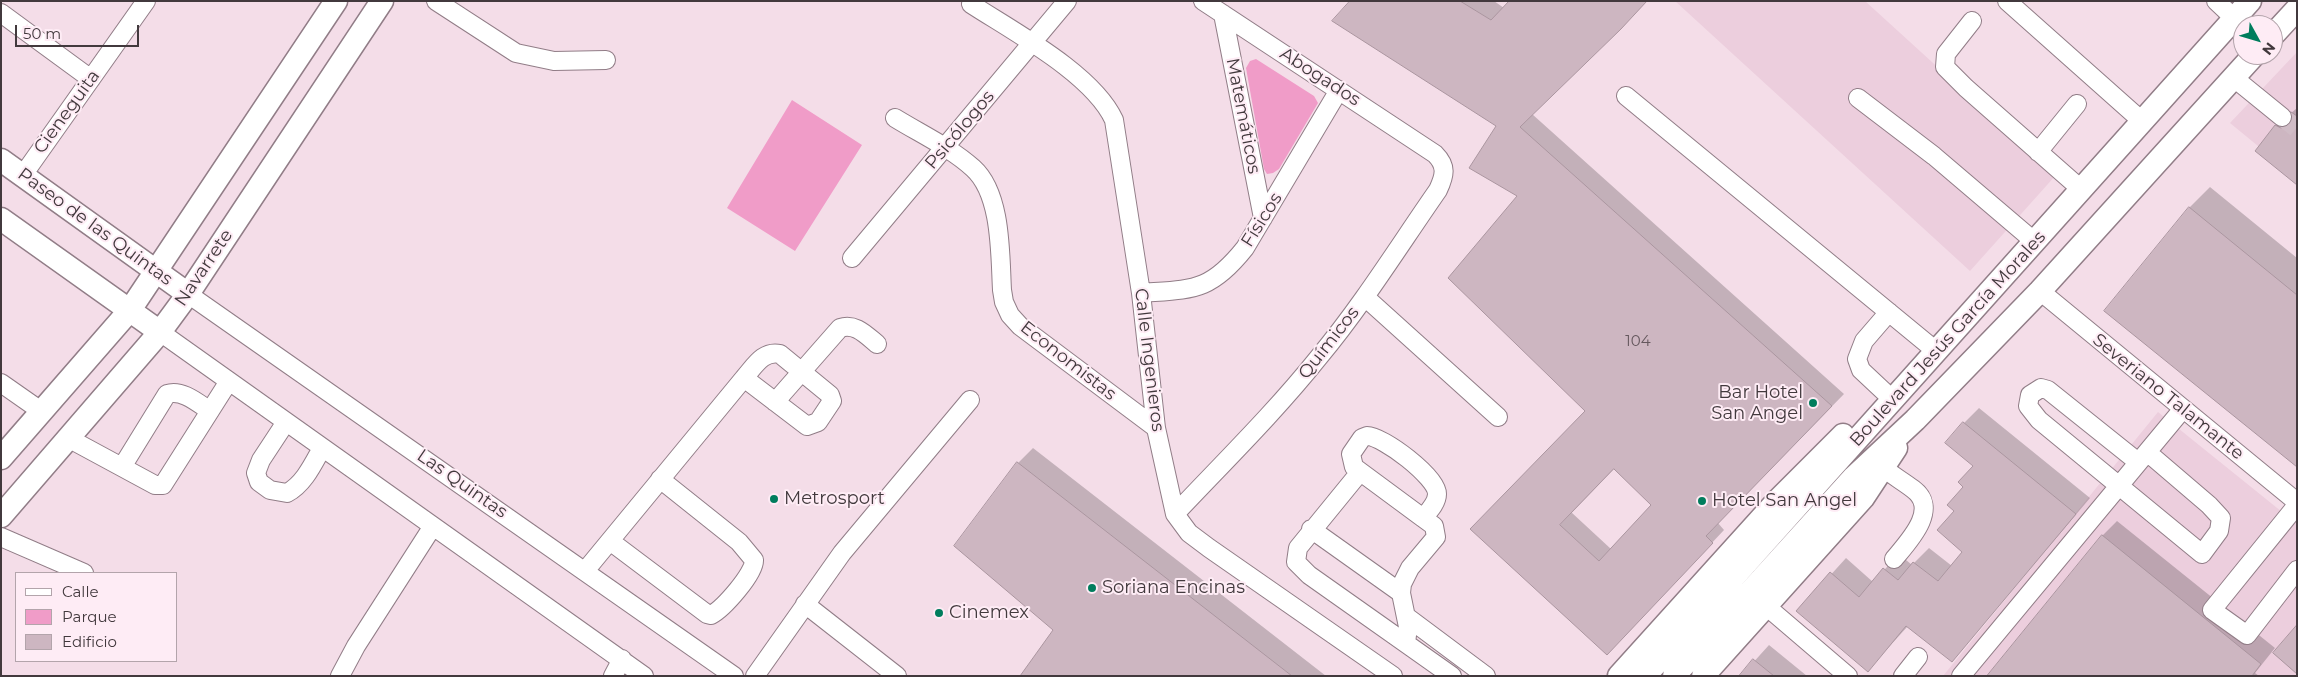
<!DOCTYPE html>
<meta charset="utf-8">
<style>
body{margin:0}
#map{position:relative;width:2298px;height:677px;overflow:hidden;background:#f4dde8;font-family:Montserrat,sans-serif}
canvas{display:block}
.frame{position:absolute;inset:0;border:2px solid #42393d;pointer-events:none}
.legend{position:absolute;left:15px;top:572px;width:162px;height:90px;box-sizing:border-box;background:#feecf5;border:1px solid #b3a4ab;margin:0;padding:6px 9px;list-style:none;font-size:15px;color:#42393d}
.legend li{display:flex;align-items:center;gap:10px;height:25px}
.legend b{width:25px;border:1px solid #b3a4ab}
.north{position:absolute;left:2233px;top:15px;width:50px;height:50px;box-sizing:border-box;background:#feecf5;border:1px solid #b3a4ab;border-radius:50%;rotate:129deg;font-size:14px;font-weight:700;line-height:20px;text-align:center;color:#42393d}
.north::after{content:'';display:block;margin:auto;width:18px;height:22px;background:#007d5d;clip-path:polygon(50% 0,100% 100%,50% 72%,0 100%)}
.scale{position:absolute;left:15px;top:25px;width:124px;height:22px;box-sizing:border-box;border:2px solid #42393d;border-top:0;padding-left:6px;font-size:15px;line-height:18px;white-space:nowrap;color:#42393d;-webkit-text-stroke:4px #feecf5;paint-order:stroke}
</style>
<div id="map">
<canvas width="2298" height="677"></canvas>
<div class="frame"></div>
<ul class="legend">
<li><b style="height:6px;background:#fff"></b>Calle</li>
<li><b style="height:14px;background:#f09cc8"></b>Parque</li>
<li><b style="height:14px;background:#cdb6c1"></b>Edificio</li>
</ul>
<div class="north">N</div>
<div class="scale">50 m</div>
</div>
<script>
const c = document.querySelector('canvas').getContext('2d');
c.lineJoin = 'round';
function fill(path, color) { c.fillStyle = color; c.fill(path, 'evenodd'); }
function strokePath(path, color, width, dash) { c.strokeStyle = color; c.lineWidth = width; c.lineCap = dash ? 'butt' : 'round'; c.setLineDash(dash || []); c.stroke(path); }
function label(font, color, halo, rows, align = 'center') {
  c.font = font + ' Montserrat,sans-serif'; c.lineWidth = 4; c.setLineDash([]); c.textBaseline = 'middle'; c.strokeStyle = halo; c.fillStyle = color; for (const [text, x, y, turn = 0] of rows) {
    c.save(); c.translate(x, y); c.rotate((+turn || 0) * Math.PI / 180); c.textAlign = isNaN(turn) ? turn : align; if (halo) c.strokeText(text, 0, 0); c.fillText(text, 0, 0); c.restore();
  }
}
const built = new Path2D(`
 M 1675,1 L 1865,1 L 2056,175 L 1970,271 Z
 M 2297,52 L 2297,178 L 2230,123 Z
 M 2158,412 L 2297,524 L 2297,676 L 1943,676 Z`);
const green = new Path2D(`
 M 1256,59 L 1314,96 L 1318,103 L 1279,169 L 1273,173 L 1267,174 L 1264,169 L 1246,68 L 1250,61 Z
 M 792,100 L 862,145 L 795,251 L 727,208 Z`);
const shadow = new Path2D(`
 M 1352,1 L 1494,1 L 1504,8 L 1532,114 L 1844,394 L 1718,523 L 1724,530 L 1620,641 L 1472,529 L 1587,411 L 1498,125 ZM 1614,467 L 1653,504 L 1611,549 L 1571,512 Z
 M 2297,108 L 2297,184 L 2276,126 Z
 M 2210,187 L 2297,258 L 2297,465 L 2106,311 L 2190,207 Z
 M 1979,408 L 2090,498 L 1952,661 L 1908,626 L 1868,670 L 1798,611 L 1846,558 L 1873,582 L 1899,554 L 1912,565 L 1929,548 L 1952,566 L 1964,551 L 1955,511 L 1975,466 L 1964,423 Z
 M 1033,448 L 1326,676 L 1022,676 L 1055,630 L 955,546 L 1018,463 Z
 M 2117,521 L 2275,648 L 2255,673 L 2259,676 L 1989,676 L 2103,535 Z
 M 1769,645 L 1807,676 L 1741,676 Z`);
const building = new Path2D(`
 M 1350,1 L 1460,1 L 1491,20 L 1509,1 L 1647,1 L 1621,29 L 1520,127 L 1832,406 L 1706,536 L 1713,543 L 1607,655 L 1470,529 L 1585,411 L 1448,278 L 1517,196 L 1469,168 L 1496,126 L 1332,21 ZM 1614,469 L 1651,505 L 1599,561 L 1560,525 Z
 M 2291,112 L 2297,116 L 2297,185 L 2255,151 L 2275,125 L 2281,128 L 2290,124 L 2292,118 Z
 M 2189,207 L 2297,295 L 2297,467 L 2104,311 Z
 M 1963,422 L 2076,514 L 1952,662 L 1906,626 L 1868,672 L 1796,611 L 1830,572 L 1859,597 L 1883,568 L 1898,580 L 1913,562 L 1938,581 L 1962,552 L 1937,530 L 1954,511 L 1947,505 L 1963,487 L 1958,482 L 1973,466 L 1945,443 Z
 M 1017,462 L 1292,676 L 1020,676 L 1053,630 L 954,546 Z
 M 2102,535 L 2261,664 L 2252,676 L 1987,676 Z
 M 2297,625 L 2297,674 L 2273,653 Z
 M 1753,659 L 1774,676 L 1739,676 Z`);
const minorTunnel = new Path2D(`
 M 2282,117 L 2297,129`);
const minor = new Path2D(`
 M 436,1 L 516,53 L 554,61 L 606,60
 M 2007,1 L 2143,122
 M 2216,1 L 2234,18
 M 971,4 C 1014,32 1093,74 1114,120 L 1141,293 L 1156,428 L 1175,514 L 1189,533 L 1209,548 L 1393,676
 M 1,13 L 91,79
 M 1223,14 L 1263,218
 M 1972,21 L 1946,54 L 1945,67 L 1966,88 L 2082,190
 M 2234,78 L 2282,117
 M 1626,96 L 1936,351
 M 1858,98 L 1934,156 L 2035,242
 M 895,118 C 921,134 951,148 973,168 C 1002,194 1000,255 1002,290 L 1004,302 L 1010,315 L 1020,326 L 1156,428
 M 2038,152 L 2077,104
 M 23,175 L 146,1
 M 852,258 L 1067,1
 M 2040,291 L 2297,502
 M 1141,293 C 1193,289 1210,292 1245,248 L 1339,90
 M 188,294 L 734,676
 M 1365,297 L 1498,417
 M 1889,312 L 1864,341 L 1857,359 L 1861,370 L 1893,400
 M 160,332 L 644,676
 M 1,383 L 41,411
 M 775,402 L 840,328 C 855,323 865,334 877,344
 M 286,422 L 261,460 L 256,473 L 259,482 L 270,490 L 287,493 C 304,484 313,464 322,448
 M 1367,436 C 1383,436 1437,477 1437,494 C 1437,503 1429,511 1423,518 L 1354,467 L 1351,454 L 1362,438 Z
 M 68,438 L 155,485 L 163,485 L 229,381
 M 1875,460 C 1886,472 1900,479 1913,489 C 1940,509 1909,541 1894,559
 M 2138,462 L 2048,390 L 2041,388 L 2030,395 L 2028,406 L 2039,420 L 2202,554 L 2219,531 L 2221,518 L 2209,505 L 2147,452
 M 122,467 L 167,394 C 182,389 198,403 210,411
 M 1360,472 L 1298,548 L 1296,562 L 1309,575 L 1452,676
 M 2297,505 L 2212,610 L 2247,635 L 2297,570
 M 1175,514 C 1224,462 1275,412 1319,357 C 1363,304 1399,246 1438,190 C 1445,175 1447,166 1435,154 L 1203,1
 M 1311,529 L 1401,593
 M 1,537 L 84,573
 M 610,541 L 707,614 L 711,615 C 723,609 755,573 754,560 L 739,542 L 660,479
 M 585,571 L 744,378 C 754,367 763,350 780,354 L 830,395 L 832,401 L 818,422 L 807,426 L 744,378
 M 805,604 L 897,676
 M 1766,606 L 1848,676
 M 1407,617 L 1486,676
 M 1406,643 L 1408,627 L 1401,593 L 1402,584 L 1410,568 L 1436,537 L 1434,526 L 1423,518
 M 340,676 L 356,646 L 433,526
 M 613,676 L 622,659
 M 755,676 L 842,553 L 970,400
 M 1903,676 L 1918,657
 M 1961,676 L 2182,410`);
const major = new Path2D(`
 M 2273,35 L 2297,9
 M 1,160 L 188,294
 M 1,219 L 160,332
 M 1,458 L 130,310 L 336,1
 M 1,516 L 160,332 L 188,294 L 382,1
 M 1619,676 L 1779,499 L 1843,435
 M 1645,676 L 2250,1
 M 1674,676 L 1854,477 L 1915,420 L 2040,291 L 2254,55
 M 1703,676 L 1863,498 L 1896,448`);
const markers = [
 [1813,403,5,"#007d5d"],
 [774,499,5,"#007d5d"],
 [1702,501,5,"#007d5d"],
 [1092,588,5,"#007d5d"],
 [939,613,5,"#007d5d"]
];
const numberNames = [
 ["104",1638,342]
];
const streetNames = [
 ["Abogados",1320,77,33],
 ["Cieneguita",67,112,-54],
 ["Matemáticos",1243,116,79],
 ["Psicólogos",960,130,-50],
 ["Físicos",1262,220,-58],
 ["Paseo de las Quintas",95,227,36],
 ["Navarrete",204,268,-56],
 ["Boulevard Jesús García Morales",1948,339,-48],
 ["Químicos",1329,343,-52],
 ["Calle Ingenieros",1149,360,83],
 ["Economistas",1068,361,38],
 ["Severiano Talamante",2168,397,39],
 ["Las Quintas",462,484,35]
];
const poiNames = [
 ["Bar Hotel",1803,393,"right"],
 ["San Angel",1803,414,"right"],
 ["Metrosport",784,499],
 ["Hotel San Angel",1712,501],
 ["Soriana Encinas",1102,588],
 ["Cinemex",949,613]
];
fill(built, '#eccedd');
fill(green, '#f09cc8');
fill(shadow, '#0003');
fill(building, '#cdb6c1');
strokePath(building, '#aa959f', 1);
strokePath(minorTunnel, '#d0bcc6', 18, [18, 9]);
strokePath(minor, '#917d87', 20);
strokePath(major, '#917d87', 25);
strokePath(minor, '#fff', 18);
strokePath(major, '#fff', 22);
for (const [x, y, r, color] of markers) { const dot = new Path2D(); dot.arc(x, y, r, 0, 2 * Math.PI); c.fillStyle = color; c.fill(dot); strokePath(dot, '#feecf5', 2); }
label('15px', '#65585e', null, numberNames);
label('18px', '#42393d', '#feecf5', streetNames);
label('18px', '#42393d', '#feecf5', poiNames, 'left');
</script>
